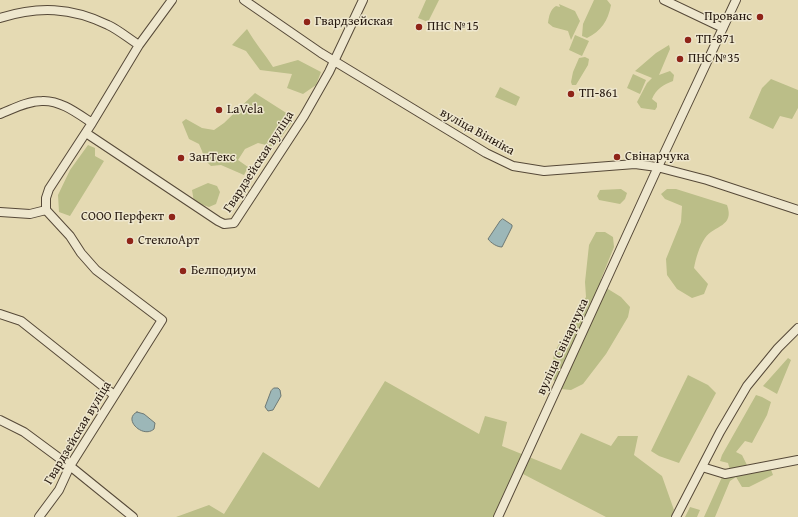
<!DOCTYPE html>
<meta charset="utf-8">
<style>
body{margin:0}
canvas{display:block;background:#e5dab3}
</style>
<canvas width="798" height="517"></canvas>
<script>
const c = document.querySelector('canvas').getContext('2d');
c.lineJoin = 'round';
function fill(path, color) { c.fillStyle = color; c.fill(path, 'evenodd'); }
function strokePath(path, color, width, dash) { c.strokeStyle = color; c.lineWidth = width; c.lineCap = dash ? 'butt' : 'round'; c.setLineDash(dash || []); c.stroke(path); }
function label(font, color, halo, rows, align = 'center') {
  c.font = font + ' "Gentium Book Plus",serif'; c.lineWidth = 3; c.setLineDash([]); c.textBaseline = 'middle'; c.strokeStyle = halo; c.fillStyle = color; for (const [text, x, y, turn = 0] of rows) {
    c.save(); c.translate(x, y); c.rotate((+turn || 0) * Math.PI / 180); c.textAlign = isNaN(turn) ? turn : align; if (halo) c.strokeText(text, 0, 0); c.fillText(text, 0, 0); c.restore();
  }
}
const green = new Path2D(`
 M 426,0 L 439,0 L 428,22 L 418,18 Z
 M 594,0 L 607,0 L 611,5 C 608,21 601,31 587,38 L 582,36 L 583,24 Z
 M 559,4 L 575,11 L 580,21 L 571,40 L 568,31 L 553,27 L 548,23 C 549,16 550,10 556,6 L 560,7 Z
 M 247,29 C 255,43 265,54 273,67 L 298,60 L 321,72 L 316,85 L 303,94 L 287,88 L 292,74 L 260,70 L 246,51 L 232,45 Z
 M 575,35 L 589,41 L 582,56 L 569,50 Z
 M 669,45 L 670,49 L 659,75 L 670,71 L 674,75 L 673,81 C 663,85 656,89 652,99 L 657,103 L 657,107 L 655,110 L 641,108 L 637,102 L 647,83 L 652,78 L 635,71 L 656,53 Z
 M 585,57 L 589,59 L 588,65 L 576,85 L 572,85 L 571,82 L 573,72 L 579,58 Z
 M 633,74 L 646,80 L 640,94 L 627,88 Z
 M 771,79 L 798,90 L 798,108 L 792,119 L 780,116 L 773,129 L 749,118 L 762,88 Z
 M 500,87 L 520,97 L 516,106 L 495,97 Z
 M 255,93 L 291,116 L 292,122 L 274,147 L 258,143 L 245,149 L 238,160 L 248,167 L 244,175 L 221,165 L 211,166 L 205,160 L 202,151 L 199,144 L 189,139 L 182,122 L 186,119 L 202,128 L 214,130 L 224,123 Z
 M 88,145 L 95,148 L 95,156 L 104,161 L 70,216 L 59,212 L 58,195 L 70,170 Z
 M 208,183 L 217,186 L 220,192 L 216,204 L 209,207 L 194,202 L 192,190 Z
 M 621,189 L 627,193 L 625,199 L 620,204 L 599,200 L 597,196 L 600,190 Z
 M 667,189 L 676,189 L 727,205 C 735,227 714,225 705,238 C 699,247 696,258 694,268 L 708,284 L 704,294 L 692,298 L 677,289 L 667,275 L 666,259 L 681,222 L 682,206 L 665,199 L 661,194 Z
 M 596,232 L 605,232 L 613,237 L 614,247 L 601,279 L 608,289 L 621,297 L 630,307 L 628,317 L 606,354 L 583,384 L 571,390 L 561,389 L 551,377 L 554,353 L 586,297 L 585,282 L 589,245 Z
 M 788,358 L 791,360 L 777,394 L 763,386 Z
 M 688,375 L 708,385 L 716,393 L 679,463 L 659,456 L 651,451 Z
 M 385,381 L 479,434 L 485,416 L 507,422 L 502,446 L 561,470 L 581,433 L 611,446 L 618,436 L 638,436 L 634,455 L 662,476 L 674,510 L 671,517 L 606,517 L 523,474 L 502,517 L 176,517 L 209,505 L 224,514 L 263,452 L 319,488 Z
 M 756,395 L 762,397 L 771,402 L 767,415 L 752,443 L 745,441 L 736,452 L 742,455 L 747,465 L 754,471 L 770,467 L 773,475 L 749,487 L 742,487 L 736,477 L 730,481 L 715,517 L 704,517 L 722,477 L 730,470 L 728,463 L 720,461 L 722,455 Z
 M 690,507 L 700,510 L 697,517 L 685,517 Z`);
const water = new Path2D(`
 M 503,219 L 512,225 L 512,227 L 502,247 C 497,247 491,243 488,239 L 500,221 Z
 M 274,388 L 278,388 L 280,390 L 281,396 L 273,410 L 268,411 L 265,407 L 271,391 Z
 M 137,412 L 144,414 L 155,423 L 154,429 C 143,439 122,419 137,412 Z`);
const minor = new Path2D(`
 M 244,0 L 321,53 L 486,153 L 513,166 L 544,171 L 635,164 L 657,167 L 707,180 L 798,210
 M 664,0 L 723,28
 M 0,18 C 38,6 71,7 108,25 C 119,30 129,39 139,45
 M 0,114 C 13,109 27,101 42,101 C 60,100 77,113 92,123
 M 86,133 L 218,221 L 224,224 L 234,223 L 304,116 L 329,72 L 363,0
 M 46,210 L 46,198 L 49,189 L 92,123 L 139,45 L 172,0
 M 0,212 L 30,214 L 46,210 L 70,236 L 81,253 L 96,270 L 162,320 L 70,466 L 59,490 L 39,517
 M 0,314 L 21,321 L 114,395
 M 0,420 L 24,432 L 70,466 L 133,517
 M 702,467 L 725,474 L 798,460
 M 498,517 L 663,156 L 736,0
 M 676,517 L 720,432 L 747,386 L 778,348 L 798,328`);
const markers = [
 [760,17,4,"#8f2418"],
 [307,22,4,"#8f2418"],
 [419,27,4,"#8f2418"],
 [688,40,4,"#8f2418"],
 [680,59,4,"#8f2418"],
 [571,94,4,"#8f2418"],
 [219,110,4,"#8f2418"],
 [617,157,4,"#8f2418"],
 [181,158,4,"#8f2418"],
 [172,217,4,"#8f2418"],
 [130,241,4,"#8f2418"],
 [183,271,4,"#8f2418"]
];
const poiNames = [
 ["Прованс",752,17,"right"],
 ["Гвардзейская",315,22],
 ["ПНС №15",427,27],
 ["ТП-871",696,40],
 ["ПНС №35",688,59],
 ["ТП-861",579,94],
 ["LaVela",227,110],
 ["Свінарчука",625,157],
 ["ЗанТекс",189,158],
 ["СООО Перфект",164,217,"right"],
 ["СтеклоАрт",138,241],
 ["Белподиум",191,271]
];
const streetNames = [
 ["вуліца Вінніка",477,132,29],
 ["Гвардзейская вуліца",259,162,-57],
 ["вуліца Свінарчука",563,347,-65],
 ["Гвардзейская вуліца",78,433,-59]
];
fill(green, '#bbbe88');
fill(water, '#9cb7b8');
strokePath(water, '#6d7874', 1);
strokePath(minor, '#564938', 10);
strokePath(minor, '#eee7ce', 8);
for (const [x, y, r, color] of markers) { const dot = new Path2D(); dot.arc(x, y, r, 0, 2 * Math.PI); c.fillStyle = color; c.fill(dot); strokePath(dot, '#eee7ce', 1.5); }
label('13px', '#27190f', '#eee7ce', poiNames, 'left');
label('13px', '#27190f', '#eee7ce', streetNames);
</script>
